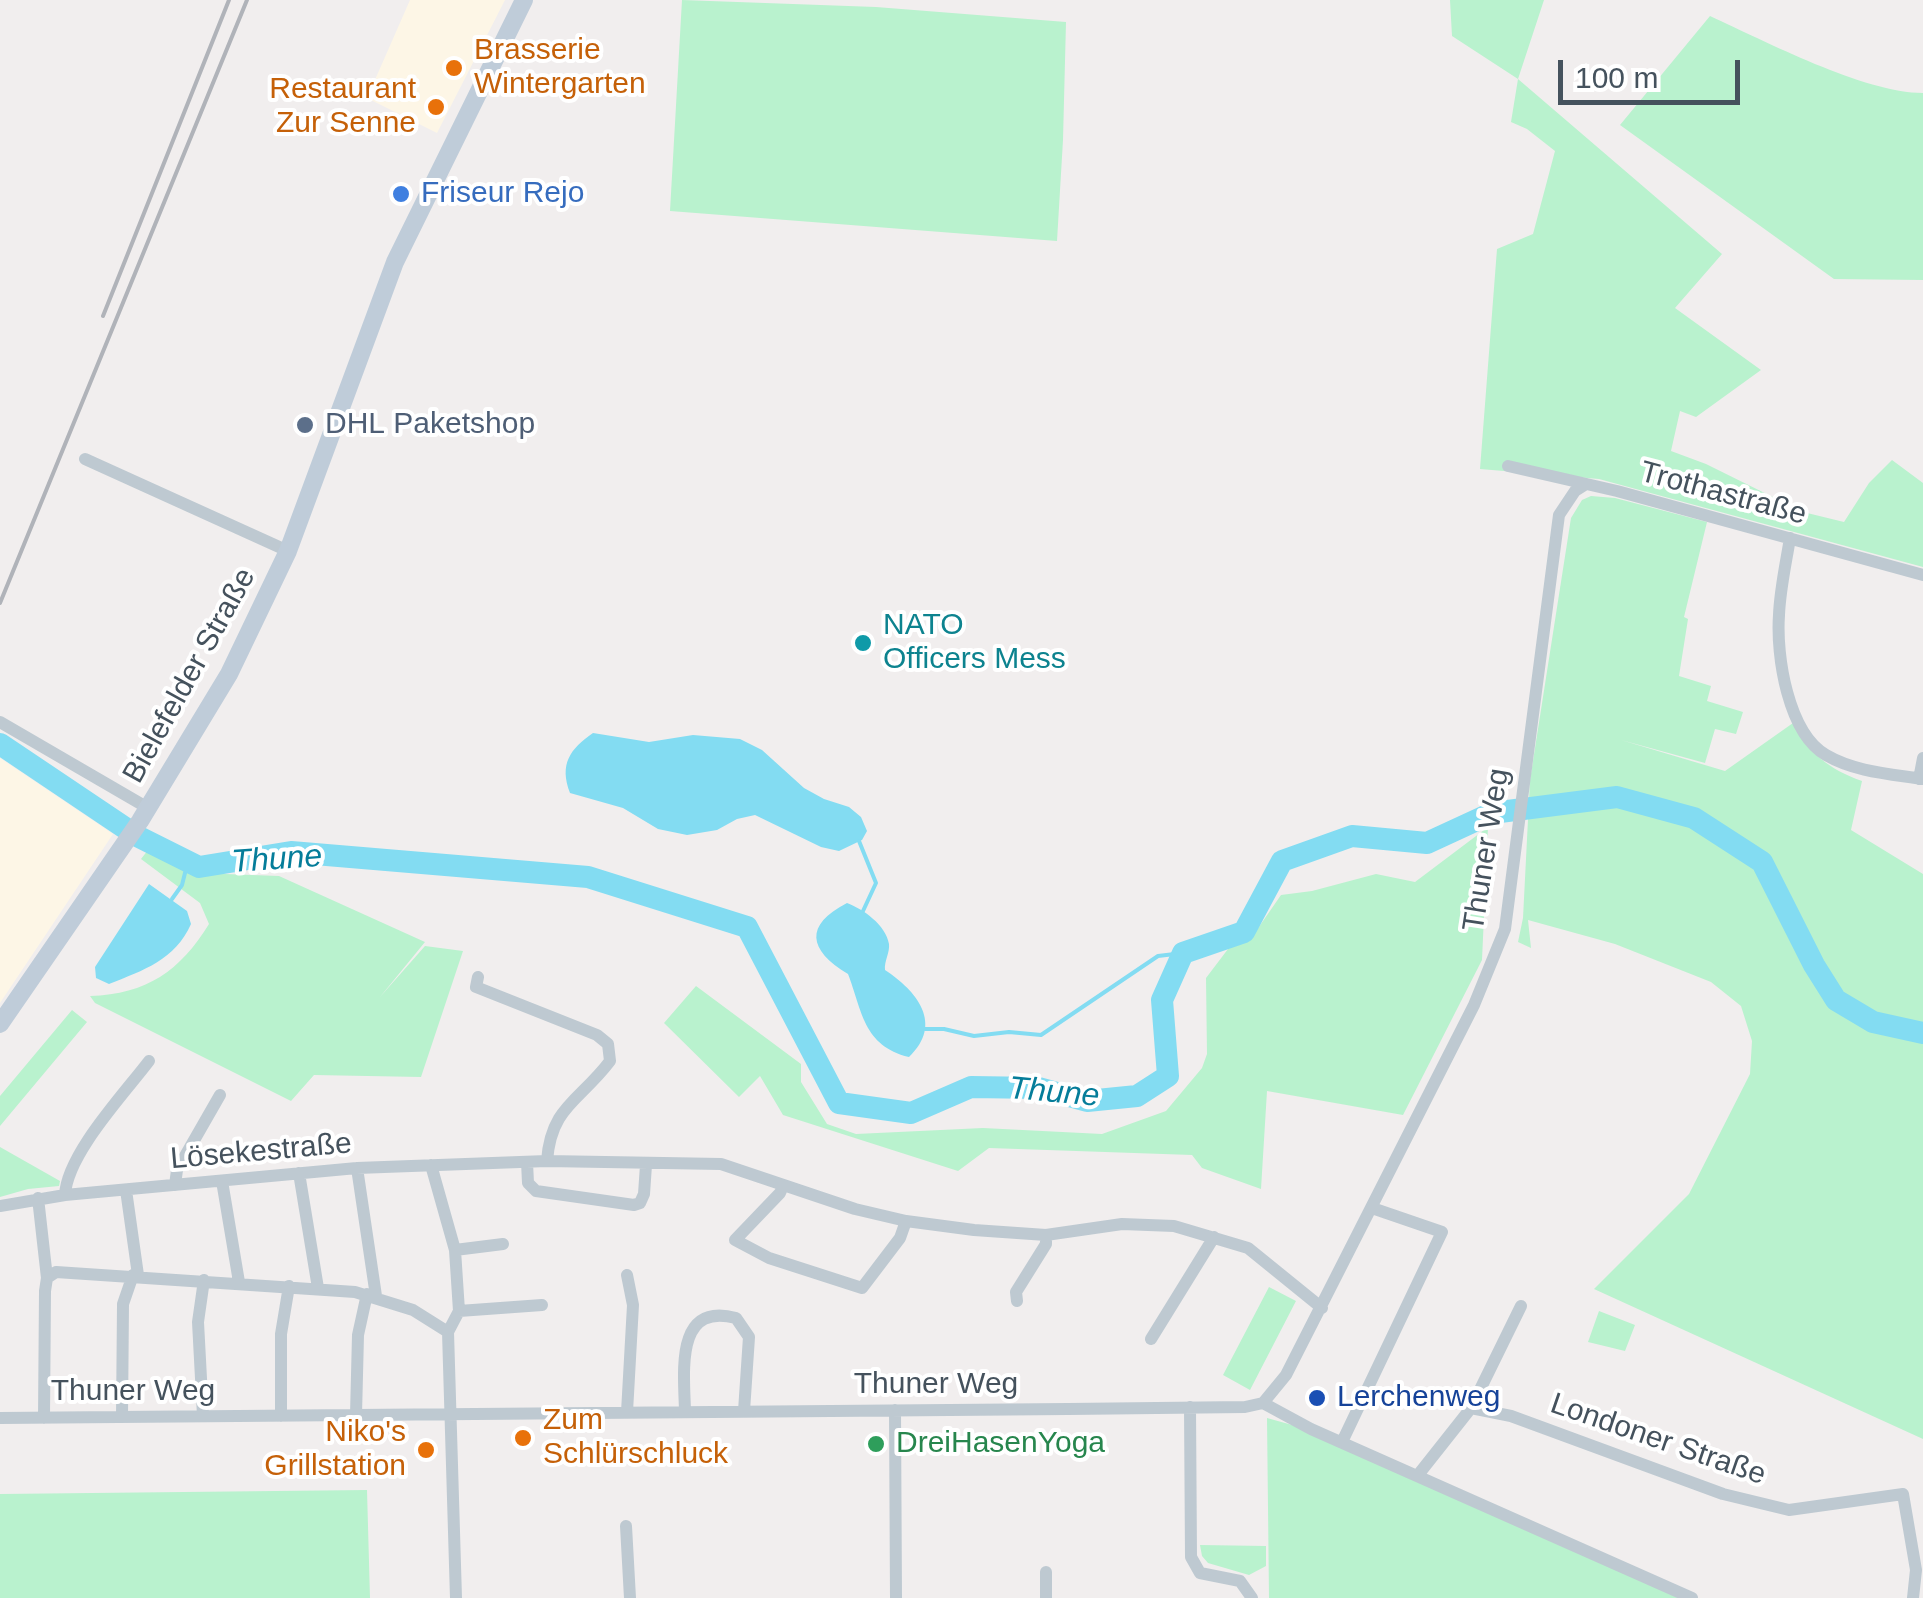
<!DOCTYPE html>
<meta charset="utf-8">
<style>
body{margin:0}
#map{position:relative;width:1923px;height:1598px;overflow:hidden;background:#f1eeee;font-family:Arial,sans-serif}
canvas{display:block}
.scale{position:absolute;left:1558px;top:60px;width:182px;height:45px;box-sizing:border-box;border:5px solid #45525d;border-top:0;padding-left:12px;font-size:30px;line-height:35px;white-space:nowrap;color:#45525d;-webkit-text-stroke:8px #fff;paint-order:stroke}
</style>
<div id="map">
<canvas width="1923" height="1598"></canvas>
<div class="scale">100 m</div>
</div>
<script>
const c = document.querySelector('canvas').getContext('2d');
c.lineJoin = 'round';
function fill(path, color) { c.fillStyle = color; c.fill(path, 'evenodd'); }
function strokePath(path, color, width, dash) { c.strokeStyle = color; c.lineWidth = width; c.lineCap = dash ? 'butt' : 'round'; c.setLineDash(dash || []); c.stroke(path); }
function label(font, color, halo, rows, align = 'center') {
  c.font = font + ' Arial,sans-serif'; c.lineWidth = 8; c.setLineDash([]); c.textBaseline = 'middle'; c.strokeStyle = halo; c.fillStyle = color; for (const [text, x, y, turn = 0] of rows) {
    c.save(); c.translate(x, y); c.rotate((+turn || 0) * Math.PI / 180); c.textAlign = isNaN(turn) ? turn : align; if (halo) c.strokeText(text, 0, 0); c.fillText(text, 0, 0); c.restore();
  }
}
const commercial = new Path2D(`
 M 410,0 L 505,0 L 437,133 L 367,98 Z
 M 0,758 L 113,834 L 0,1003 Z`);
const green = new Path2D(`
 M 682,0 L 876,7 L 1066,22 L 1063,140 L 1057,241 L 670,211 Z
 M 1450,0 L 1544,0 L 1518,79 L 1722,254 L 1675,308 L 1761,370 L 1696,417 L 1680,411 L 1671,451 L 1706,464 L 1803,512 L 1844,522 L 1869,483 L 1892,460 L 1923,483 L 1923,567 L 1599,479 L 1480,469 L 1497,249 L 1533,234 L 1555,151 L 1527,129 L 1511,122 L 1518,79 L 1452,36 Z
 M 1710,16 C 1765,41 1864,93 1923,93 L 1923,280 L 1834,279 L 1620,125 Z
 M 1591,496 L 1615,498 L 1707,522 L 1684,617 L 1688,619 L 1679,676 L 1711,686 L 1707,701 L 1743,712 L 1736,734 L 1715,729 L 1705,763 L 1621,740 L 1725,771 L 1793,723 C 1811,754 1828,769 1862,781 L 1851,830 L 1923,874 L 1923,1439 L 1594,1289 L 1689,1194 L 1750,1074 L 1752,1041 L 1741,1006 L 1711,982 L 1615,944 L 1528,920 L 1531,948 L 1518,942 L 1523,918 L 1530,780 L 1571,518 L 1582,500 Z
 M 1488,827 L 1482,960 L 1403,1115 L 1267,1091 L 1261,1189 L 1202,1168 L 1192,1155 L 989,1148 L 958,1171 L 783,1115 L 760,1076 L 739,1097 L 664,1023 L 696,986 L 801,1064 L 801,1082 L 827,1124 L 856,1134 L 983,1128 L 1102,1134 L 1166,1111 L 1202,1068 L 1207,1054 L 1206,978 L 1228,949 L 1254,934 L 1281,895 L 1312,891 L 1376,874 L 1415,882 Z
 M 148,850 L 198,873 L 279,876 L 425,942 L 380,997 L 425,946 L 463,951 L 421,1077 L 314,1075 L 291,1101 L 95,1003 L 90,996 C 147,994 180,971 209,924 L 200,903 L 141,859 Z
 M 72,1010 L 87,1022 L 0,1126 L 0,1096 Z
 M 0,1147 L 60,1181 L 59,1186 L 28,1189 L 0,1197 Z
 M 1269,1287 L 1296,1301 L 1250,1390 L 1223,1375 Z
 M 1599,1311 L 1635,1325 L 1625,1351 L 1588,1342 Z
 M 1267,1418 L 1321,1433 L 1688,1598 L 1269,1598 Z
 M 367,1490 L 370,1598 L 0,1598 L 0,1494 Z
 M 1200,1545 L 1266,1546 L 1266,1566 L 1249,1575 L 1208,1563 L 1202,1556 Z`);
const water = new Path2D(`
 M 593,733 L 649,742 L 693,735 L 740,739 L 762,750 L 804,788 L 824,799 L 849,807 L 861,817 L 867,831 L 862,840 L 839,851 L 821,847 L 755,815 L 737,819 L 717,830 L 687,835 L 658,829 L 623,808 L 570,793 C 559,764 570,749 593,733 Z
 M 149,884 L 187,911 L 191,924 C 175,960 144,970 109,984 L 96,978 L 95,967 Z
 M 847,903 C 863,909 886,925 889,944 C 890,953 884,961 885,970 C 917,991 944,1024 909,1057 C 863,1046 862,1010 848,974 C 808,950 804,925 847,903 Z`);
const stream = new Path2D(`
 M 859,841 L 876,883 L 863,911
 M 172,899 L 182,885 L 188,861
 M 925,1029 L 944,1029 L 974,1036 L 1009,1032 L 1041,1035 L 1158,956 L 1183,953`);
const river = new Path2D(`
 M 0,744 L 137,836 L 199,867 L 291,852 L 588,877 L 747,927 L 839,1103 L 911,1113 L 971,1087 L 1039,1088 L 1087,1101 L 1137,1096 L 1168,1076 L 1162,1000 L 1183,953 L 1244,932 L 1282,861 L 1352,836 L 1427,843 L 1492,813 L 1617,797 L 1694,818 L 1762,862 L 1814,965 L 1836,1000 L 1873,1022 L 1923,1033`);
const minor = new Path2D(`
 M 85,459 L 288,551
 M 1508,466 L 1617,491 L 1923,575
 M 1790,538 C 1786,563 1780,589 1779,615 C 1776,656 1788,733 1826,755 C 1855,772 1891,774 1923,779
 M 0,722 L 148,808
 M 1919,779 L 1923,758
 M 478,977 L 476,987 L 597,1035 L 608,1044 L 610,1061 C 580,1101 551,1106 547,1161
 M 527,1162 L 528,1183 L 536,1191 L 634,1205 L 640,1203 L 644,1194 L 646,1165
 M 431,1165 L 455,1250 L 459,1311 L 448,1332 L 456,1598
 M 357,1168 L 376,1296
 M 299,1173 L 318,1288
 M 222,1181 L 239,1282
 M 175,1185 L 177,1170 L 220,1095
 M 783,1186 L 780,1193 L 735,1240 L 769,1258 L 862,1288 L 900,1238 L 906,1221
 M 126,1190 L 138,1275
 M 65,1195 C 67,1154 124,1094 149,1061
 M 38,1198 L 47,1278
 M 0,1206 L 65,1195 L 357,1168 L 547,1161 L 721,1164 L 855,1209 L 906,1221 L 974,1230 L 1046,1235 L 1122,1224 L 1174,1226 L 1248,1248 L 1322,1308
 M 455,1250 L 503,1244
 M 627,1275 L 633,1305 L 627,1412
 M 1017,1301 L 1016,1292 L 1046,1244 L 1046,1235
 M 459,1311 L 542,1305
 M 1151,1339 L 1214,1237
 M 1263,1403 L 1311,1429 L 1692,1598
 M 1190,1407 L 1191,1557 L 1200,1573 L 1240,1581 L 1252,1598
 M 1471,1408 L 1511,1416 L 1723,1494 L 1789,1510 L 1903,1494 L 1916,1570 L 1913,1598
 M 895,1410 L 896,1598
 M 685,1411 C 684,1371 675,1302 736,1318 L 749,1337 L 744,1411
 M 356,1415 L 358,1335 L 367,1294
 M 203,1416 L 198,1322 L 204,1280
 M 281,1416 L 281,1334 L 289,1286
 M 122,1417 L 123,1304 L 133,1275
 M 0,1418 L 1068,1409 L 1245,1407 L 1263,1403 L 1286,1375 L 1474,1005 L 1505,929 L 1559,515 L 1575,491 L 1586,484
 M 44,1418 L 45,1291 L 47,1278 L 56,1272 L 355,1292 L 413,1310 L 448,1332
 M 1342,1442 L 1442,1232 L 1372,1208
 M 1418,1475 L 1471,1408 L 1521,1306
 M 626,1526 L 630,1598
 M 1046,1572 L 1046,1598`);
const secondary = new Path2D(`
 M 0,1024 L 140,821 L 229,674 L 288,551 L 395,262 L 524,0`);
const rail = new Path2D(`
 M 103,316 L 229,0
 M 0,603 L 247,0`);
const markers = [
 [454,68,10,"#e8710a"],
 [436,107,10,"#e8710a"],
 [401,194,10,"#3f7fe0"],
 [305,425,10,"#5c6f8a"],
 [863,643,10,"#0f9aa8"],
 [1317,1398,10,"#1a4fb4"],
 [523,1438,10,"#e8710a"],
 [876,1444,10,"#2e9e5b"],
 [426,1450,10,"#e8710a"]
];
const foodNames = [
 ["Brasserie",474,51],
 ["Wintergarten",474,85],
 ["Restaurant",416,90,"right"],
 ["Zur Senne",416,124,"right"],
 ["Zum",543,1421],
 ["Schlürschluck",543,1455],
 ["Niko's",406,1433,"right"],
 ["Grillstation",406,1467,"right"]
];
const shopNames = [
 ["Friseur Rejo",421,194]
];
const serviceNames = [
 ["DHL Paketshop",325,425]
];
const streetNames = [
 ["Trothastraße",1723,494,15],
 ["Bielefelder Straße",190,676,-61],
 ["Thuner Weg",1487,850,-81],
 ["Lösekestraße",261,1152,-5],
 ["Thuner Weg",936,1385],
 ["Thuner Weg",133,1392],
 ["Londoner Straße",1658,1440,19]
];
const cultureNames = [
 ["NATO",883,626],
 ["Officers Mess",883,660]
];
const transitNames = [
 ["Lerchenweg",1337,1398]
];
const leisureNames = [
 ["DreiHasenYoga",896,1444]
];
const waterNames = [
 ["Thune",277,860,-4],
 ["Thune",1054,1093,5]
];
fill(commercial, '#fdf6e6');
fill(green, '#b9f2ce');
fill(water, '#83dcf2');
strokePath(stream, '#83dcf2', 4);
strokePath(river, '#83dcf2', 22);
strokePath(minor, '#bec9d1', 12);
strokePath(secondary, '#bfccd9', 18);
strokePath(rail, '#b0b3b9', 4);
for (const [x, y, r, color] of markers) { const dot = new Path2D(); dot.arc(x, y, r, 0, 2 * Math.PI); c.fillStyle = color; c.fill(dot); strokePath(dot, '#fff', 4); }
label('30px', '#c56008', '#fff', foodNames, 'left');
label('30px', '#366cbe', '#fff', shopNames, 'left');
label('30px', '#4e5e75', '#fff', serviceNames, 'left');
label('30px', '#45525d', '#fff', streetNames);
label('30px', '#0d838f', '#fff', cultureNames, 'left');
label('30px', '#164399', '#fff', transitNames, 'left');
label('30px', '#27864d', '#fff', leisureNames, 'left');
label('italic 32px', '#057d9a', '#fff', waterNames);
</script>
